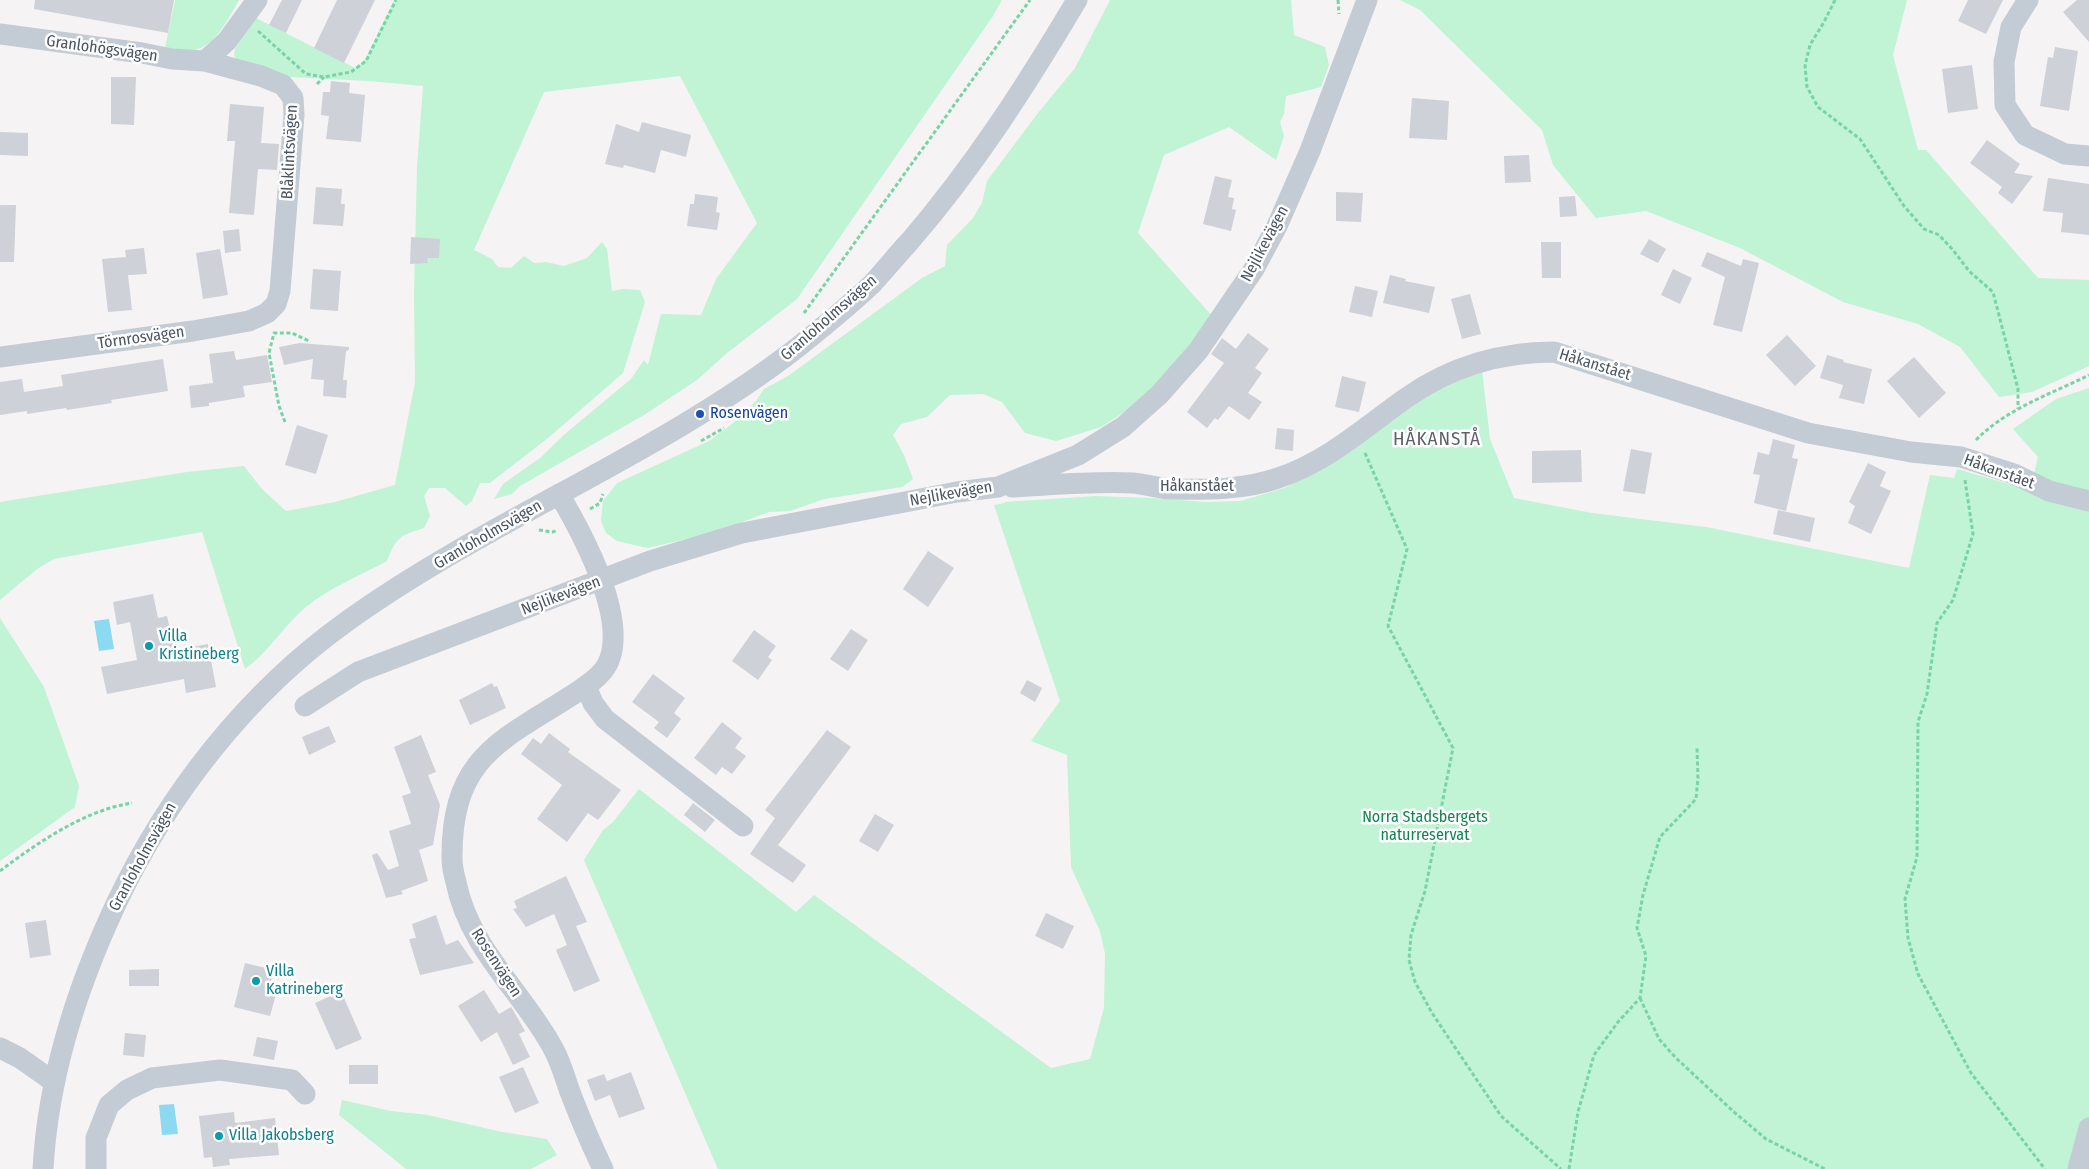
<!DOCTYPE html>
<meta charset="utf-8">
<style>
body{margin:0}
canvas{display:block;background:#f5f3f3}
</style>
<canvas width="2089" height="1169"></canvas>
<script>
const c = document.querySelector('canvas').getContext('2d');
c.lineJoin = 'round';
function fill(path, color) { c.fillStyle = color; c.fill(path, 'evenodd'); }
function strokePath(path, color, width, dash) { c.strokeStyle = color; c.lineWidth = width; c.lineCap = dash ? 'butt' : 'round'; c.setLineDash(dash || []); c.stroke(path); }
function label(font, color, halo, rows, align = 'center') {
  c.font = font + ' "Fira Sans Condensed",sans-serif'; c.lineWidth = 5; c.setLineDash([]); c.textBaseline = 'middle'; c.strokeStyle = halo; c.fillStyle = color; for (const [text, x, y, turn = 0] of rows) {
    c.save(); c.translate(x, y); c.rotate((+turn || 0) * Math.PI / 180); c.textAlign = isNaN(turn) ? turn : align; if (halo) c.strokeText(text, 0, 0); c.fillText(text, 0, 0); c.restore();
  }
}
const green = new Path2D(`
 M 175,0 L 239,0 C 228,18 216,47 193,50 C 184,51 174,49 165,48 Z
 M 394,0 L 1002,0 L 993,16 L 797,299 L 727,353 L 697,380 L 644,415 L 520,486 L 512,494 L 494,499 L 503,484 L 540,458 L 566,433 L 631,379 L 644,360 L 648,365 L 661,314 L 701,315 L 716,279 L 757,223 L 680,76 L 544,92 L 474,250 L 492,259 L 498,267 L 511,268 L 524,256 L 534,263 L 546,262 L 564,266 L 587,258 L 602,242 L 607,249 L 612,291 L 623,289 L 640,290 L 645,302 L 623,373 L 548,438 L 490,483 L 480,483 L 472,501 L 466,506 L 445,488 L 429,488 L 424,496 L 430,516 L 424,528 C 401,535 396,537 387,561 C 361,575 331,587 307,606 C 284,625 269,652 245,669 L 202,532 L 54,559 L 37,569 L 0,600 L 0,502 L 187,472 L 244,466 L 262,489 L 286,511 L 335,502 L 395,485 L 415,382 L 414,294 L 417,167 L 423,86 L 369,81 L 288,77 L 242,65 L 234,56 L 235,49 L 256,18 L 355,68 L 365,60 Z
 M 1110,0 L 1291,0 L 1294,35 L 1325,47 L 1329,65 L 1321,87 L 1286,96 L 1284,114 L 1280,122 L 1284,136 L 1276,160 L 1229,127 L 1164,155 L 1138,233 L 1213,317 L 1177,367 L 1129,409 L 1101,427 L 1056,441 L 1025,433 L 1002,402 L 983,394 L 950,395 L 927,417 L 901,424 L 893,435 L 904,455 L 913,479 L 902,487 L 824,499 L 790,511 L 769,512 L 709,534 L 647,548 L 617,541 L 606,533 L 601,521 L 603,501 L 617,483 L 709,441 L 732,424 L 756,401 L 764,389 L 788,376 L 922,278 L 945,266 L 947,245 L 973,218 L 982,203 L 987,181 L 1038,113 L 1075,68 Z
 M 1400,0 L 1907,0 L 1893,55 L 1918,150 L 1926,150 L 2038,278 L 2089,280 L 2089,366 L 2032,392 L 1999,397 L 1960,347 L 1918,324 L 1843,302 L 1740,248 L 1646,211 L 1596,218 L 1553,165 L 1542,130 L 1420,10 Z
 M 1482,370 L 1490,439 L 1514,498 L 1592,513 L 1706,527 L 1909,568 L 1930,475 L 1954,478 L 1957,469 L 2030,490 L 2038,457 L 2013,429 L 2056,399 L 2089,388 L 2089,1169 L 718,1169 L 584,860 L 603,830 L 613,822 L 639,789 L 796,912 L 814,895 L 1051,1068 L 1090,1059 L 1104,1008 L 1105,954 L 1100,931 L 1071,867 L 1067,755 L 1031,741 L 1060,701 L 994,505 L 1005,503 L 1005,502 L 1095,496 L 1150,498 L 1208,502 L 1241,501 L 1284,488 L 1322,469 L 1420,396 Z
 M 0,618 L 44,687 L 79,786 L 75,807 L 0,861 Z
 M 342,1100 L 391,1111 L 428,1115 L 502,1132 L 547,1139 L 557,1155 L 531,1169 L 406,1169 L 339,1115 Z`);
const water = new Path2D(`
 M 109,619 L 114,649 L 99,651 L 94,621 Z
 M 174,1104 L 178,1134 L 162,1135 L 159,1105 Z`);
const building = new Path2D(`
 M 35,0 L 174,0 L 168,33 L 34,9 Z
 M 282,0 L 302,0 L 286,33 L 269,25 Z
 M 337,0 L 375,0 L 344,63 L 314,48 Z
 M 1968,0 L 2003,0 L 1986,34 L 1958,21 Z
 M 2077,0 L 2089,0 L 2089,42 L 2063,12 Z
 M 2055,47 L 2078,51 L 2069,111 L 2040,106 L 2048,57 L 2053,58 Z
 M 1972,65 L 1978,109 L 1948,113 L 1942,69 Z
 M 111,77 L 136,77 L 134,125 L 111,124 Z
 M 331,81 L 350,83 L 349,93 L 365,95 L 361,142 L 326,139 L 329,116 L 321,115 L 323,92 L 330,92 Z
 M 1412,98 L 1449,101 L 1447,140 L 1409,138 Z
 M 230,104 L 264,107 L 261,143 L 279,144 L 277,170 L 258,169 L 254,215 L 229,213 L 235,141 L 227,141 Z
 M 642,122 L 691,135 L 686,157 L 661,150 L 655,173 L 624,165 L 623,168 L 605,164 L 616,124 L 639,132 Z
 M 0,132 L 28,133 L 28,156 L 0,155 Z
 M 1987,140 L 2020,164 L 2014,173 L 2033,176 L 2012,204 L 1998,193 L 2002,187 L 1970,163 Z
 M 1529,155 L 1531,182 L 1505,183 L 1504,156 Z
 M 1215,176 L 1232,180 L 1228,197 L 1234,198 L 1232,209 L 1236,210 L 1231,231 L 1203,224 Z
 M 2048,178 L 2089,184 L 2089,235 L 2061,232 L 2063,213 L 2043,211 Z
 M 316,187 L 342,189 L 341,204 L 345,204 L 343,226 L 313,224 Z
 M 1336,192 L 1363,193 L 1361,222 L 1336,221 Z
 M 695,194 L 718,197 L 716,212 L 720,213 L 717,230 L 687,226 L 690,204 L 694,204 Z
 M 1575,196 L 1577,216 L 1560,217 L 1559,197 Z
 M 0,205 L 16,205 L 14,262 L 0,262 Z
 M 239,229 L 241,251 L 225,253 L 223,231 Z
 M 411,237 L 440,239 L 439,258 L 427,258 L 428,263 L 410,264 Z
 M 1649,239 L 1666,249 L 1658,263 L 1640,254 Z
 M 1541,242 L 1561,242 L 1561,278 L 1542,278 Z
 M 144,248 L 147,274 L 128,275 L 132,310 L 108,312 L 102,259 L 126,257 L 125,250 Z
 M 220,249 L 228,295 L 203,299 L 196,253 Z
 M 1707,252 L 1741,266 L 1743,259 L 1759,263 L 1742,332 L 1713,325 L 1725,277 L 1701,266 Z
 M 313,269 L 341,271 L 338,311 L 310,309 Z
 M 1673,269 L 1692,278 L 1680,304 L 1661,295 Z
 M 1390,275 L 1406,279 L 1405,281 L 1435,287 L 1429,313 L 1383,303 Z
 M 1355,286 L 1378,291 L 1372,317 L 1349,312 Z
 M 1470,294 L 1481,334 L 1462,339 L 1451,299 Z
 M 1248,333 L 1269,349 L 1255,368 L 1262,373 L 1248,393 L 1262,402 L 1249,420 L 1229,406 L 1218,420 L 1215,418 L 1207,428 L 1187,412 L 1224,363 L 1211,354 L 1222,338 L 1236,349 Z
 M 1787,335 L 1816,366 L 1795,386 L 1766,355 Z
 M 300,343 L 349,347 L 349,350 L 346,351 L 343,380 L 347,380 L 346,398 L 323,396 L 324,380 L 311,379 L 313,359 L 284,365 L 279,347 Z
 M 234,351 L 236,360 L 267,355 L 272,382 L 243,386 L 245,397 L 209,403 L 209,406 L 191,408 L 189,386 L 213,383 L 209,354 Z
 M 1827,355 L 1844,360 L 1843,362 L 1872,369 L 1864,404 L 1839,398 L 1843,385 L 1820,378 Z
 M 1914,357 L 1946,393 L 1919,418 L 1887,381 Z
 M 163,359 L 168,391 L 111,400 L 112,403 L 67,410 L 66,408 L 27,414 L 27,411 L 0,415 L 0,382 L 22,379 L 24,392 L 63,386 L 61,375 Z
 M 1342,376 L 1366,382 L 1359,412 L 1335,407 Z
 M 297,425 L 328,435 L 316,474 L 285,465 Z
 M 1277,428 L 1294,430 L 1293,451 L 1275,449 Z
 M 1773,439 L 1795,445 L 1792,458 L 1798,459 L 1786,511 L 1754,503 L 1760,475 L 1753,474 L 1758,452 L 1769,455 Z
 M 1631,449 L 1652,453 L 1645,494 L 1623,491 Z
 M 1581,450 L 1582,482 L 1532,483 L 1532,451 Z
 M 1868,463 L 1886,472 L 1880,486 L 1891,491 L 1871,534 L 1848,523 L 1855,506 L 1849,502 Z
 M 1778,510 L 1815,518 L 1810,542 L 1773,534 Z
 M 928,551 L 954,568 L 928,607 L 903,589 Z
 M 153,594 L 158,618 L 167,616 L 175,650 L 208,644 L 216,687 L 186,693 L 184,679 L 107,694 L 101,667 L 137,660 L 130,622 L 117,625 L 113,602 Z
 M 851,629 L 868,640 L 848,671 L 830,659 Z
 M 754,630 L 776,646 L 768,657 L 772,660 L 758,680 L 732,661 Z
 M 653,674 L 685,698 L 674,713 L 681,719 L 667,738 L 654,728 L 659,722 L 632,702 Z
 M 1027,680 L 1042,688 L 1035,702 L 1020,693 Z
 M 492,683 L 494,687 L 497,686 L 506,708 L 470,725 L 459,700 Z
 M 722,722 L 742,738 L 735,748 L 746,756 L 732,774 L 722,767 L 716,775 L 694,758 Z
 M 329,726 L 336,742 L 309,755 L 302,737 Z
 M 827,730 L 851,747 L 778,845 L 806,865 L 793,883 L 750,854 L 775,818 L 765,810 Z
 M 549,733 L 570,749 L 568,752 L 621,790 L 598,820 L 588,813 L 567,842 L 537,819 L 562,785 L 521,754 L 533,738 L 541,744 Z
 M 421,735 L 436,772 L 428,775 L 440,805 L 433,845 L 419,850 L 428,881 L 401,891 L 403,894 L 386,898 L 372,855 L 377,853 L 388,870 L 399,866 L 389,831 L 411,824 L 402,796 L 411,793 L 394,747 Z
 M 693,803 L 715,820 L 705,832 L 684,815 Z
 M 875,814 L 894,825 L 878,852 L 859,841 Z
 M 566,876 L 587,922 L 576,926 L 600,981 L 574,992 L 556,950 L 567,945 L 554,914 L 526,927 L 513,909 L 517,908 L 514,901 Z
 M 1046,913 L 1074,926 L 1063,949 L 1035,936 Z
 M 436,915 L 446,945 L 458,940 L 474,963 L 420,975 L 409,939 L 416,938 L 412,924 Z
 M 46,920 L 51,955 L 30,958 L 25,923 Z
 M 245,963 L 274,970 L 268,992 L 276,994 L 270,1016 L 234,1007 Z
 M 159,969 L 159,986 L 129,986 L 129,970 Z
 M 484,990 L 499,1014 L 511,1007 L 513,1010 L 525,1031 L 519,1034 L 530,1057 L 513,1065 L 497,1032 L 481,1042 L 458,1006 Z
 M 341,991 L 362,1039 L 336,1050 L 315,1003 Z
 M 125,1033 L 146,1035 L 144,1057 L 123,1055 Z
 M 257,1037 L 278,1041 L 274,1060 L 253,1056 Z
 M 349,1065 L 378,1065 L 378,1084 L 349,1084 Z
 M 523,1067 L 539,1103 L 515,1113 L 499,1077 Z
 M 631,1072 L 645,1109 L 619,1118 L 610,1095 L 595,1101 L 587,1080 L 604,1074 L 607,1081 Z
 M 234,1112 L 235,1123 L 275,1118 L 279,1155 L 229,1159 L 230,1165 L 213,1167 L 212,1157 L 204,1158 L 199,1116 Z`);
const path = new Path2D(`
 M 1338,0 L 1339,14
 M 1835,0 L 1824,22 L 1810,45 L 1805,66 L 1807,87 L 1818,107 L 1860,139 L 1904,206 L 1924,229 L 1939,235 L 1953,250 L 1969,271 L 1993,292 L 2018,389 L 2018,409
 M 258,31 L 306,74 L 324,77 L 351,72 L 366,61 L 396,0
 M 317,84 L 324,77
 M 804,313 L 1030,0
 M 285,422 L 279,406 L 269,353 L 274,333 L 292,333 L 309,341
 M 1976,440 C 2006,409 2051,394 2089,375
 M 701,441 L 724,428
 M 1365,453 L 1407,549 L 1388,626 L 1453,748 L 1425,891 L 1411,935 L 1409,960 L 1415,982 L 1432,1013 L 1501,1116 L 1561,1169
 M 1965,480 L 1973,534 L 1953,600 L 1937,623 L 1927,694 L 1918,722 L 1917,857 L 1905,899 L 1908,938 L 1918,974 L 1971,1073 L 2045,1169
 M 590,509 L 600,503 L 603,494
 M 539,530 L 553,532 L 557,530
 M 0,871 C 37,843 85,810 132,803
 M 1640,998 L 1659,1039 L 1676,1058 L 1734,1112 L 1766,1139 L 1825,1169
 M 1569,1169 L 1578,1112 L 1594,1055 L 1618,1022 L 1640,998 L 1646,956 L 1637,928 L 1643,895 L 1660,837 L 1696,799 L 1698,778 L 1697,748`);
const minor = new Path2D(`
 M 2028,0 L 2011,27 L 2004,62 L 2005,105 L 2025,135 L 2065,154 L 2089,156
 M 0,34 L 142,53 L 172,59 L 205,61 L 261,76 L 283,85 L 293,98 L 294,115 L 280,291 L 276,304 L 267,313 L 249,321 L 193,331 L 0,357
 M 205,61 L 227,41 L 257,0
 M 1012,487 C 1052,485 1093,481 1133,483 C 1145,484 1157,488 1170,489 C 1206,490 1244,490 1278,478 C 1327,462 1365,427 1406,398 C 1450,367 1501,352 1554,352 L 1808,433 L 1911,452 L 1961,457 L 2014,474 L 2049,491 L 2089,501
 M 559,494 C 582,533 625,613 610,658 C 605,674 590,683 577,692 C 502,741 451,755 452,859 C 452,867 454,875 456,882 C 469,949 524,993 554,1050 C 561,1063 565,1078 570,1092 C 580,1118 591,1144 603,1169
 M 586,686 L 593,703 L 605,719 L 743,826
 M 305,706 L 358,672 L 650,561 L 742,533 L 957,492 L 998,487 L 1078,455 L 1123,427 L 1159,395 L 1198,351 L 1254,269 L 1277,226 L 1310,151 L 1367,0
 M 0,1048 L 20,1058 L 54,1082
 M 43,1169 C 48,1077 77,987 116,904 C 168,794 247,693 346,622 C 489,519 658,456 798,347 C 823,327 849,306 872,284 C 885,270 897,255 910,241 C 974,167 1027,84 1077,0
 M 96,1169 L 96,1138 L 109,1105 L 127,1090 L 152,1078 L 220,1070 L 292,1080 L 305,1094
 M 2078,1169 L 2089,1128`);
const markers = [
 [700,414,5,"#1a4fb4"],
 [149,646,5,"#0f9aa8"],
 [256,981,5,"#0f9aa8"],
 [219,1136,5,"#0f9aa8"]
];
const streetNames = [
 ["Granlohögsvägen",102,49,8],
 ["Blåklintsvägen",290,152,-87],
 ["Nejlikevägen",1265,244,-62],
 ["Granloholmsvägen",829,318,-41],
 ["Törnrosvägen",141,338,-8],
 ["Håkanstået",1595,365,17],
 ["Håkanstået",1999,472,20],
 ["Håkanstået",1197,487],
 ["Nejlikevägen",951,494,-10],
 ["Granloholmsvägen",488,535,-30],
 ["Nejlikevägen",561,596,-21],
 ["Granloholmsvägen",143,857,-61],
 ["Rosenvägen",496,963,57]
];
const transitNames = [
 ["Rosenvägen",710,414]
];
const cultureNames = [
 ["Villa",159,637],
 ["Kristineberg",159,655],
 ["Villa",266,972],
 ["Katrineberg",266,990],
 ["Villa Jakobsberg",229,1136]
];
const parkNames = [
 ["Norra Stadsbergets",1425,818],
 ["naturreservat",1425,836]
];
const quarterNames = [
 ["HÅKANSTÅ",1437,440]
];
fill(green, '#c1f3d5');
fill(water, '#8bdaf2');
fill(building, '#ced1d8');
strokePath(path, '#76d4a7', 3, [4, 2.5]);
strokePath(minor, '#c3ccd4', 21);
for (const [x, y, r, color] of markers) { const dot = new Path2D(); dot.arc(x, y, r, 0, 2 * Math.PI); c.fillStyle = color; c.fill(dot); strokePath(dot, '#fff', 2); }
label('16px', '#495562', '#fff', streetNames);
label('16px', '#164399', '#fff', transitNames, 'left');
label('16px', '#0d838f', '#fff', cultureNames, 'left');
label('16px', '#12844e', '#fff', parkNames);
c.letterSpacing = '1px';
label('19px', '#5e6268', '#fff', quarterNames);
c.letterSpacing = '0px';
</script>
